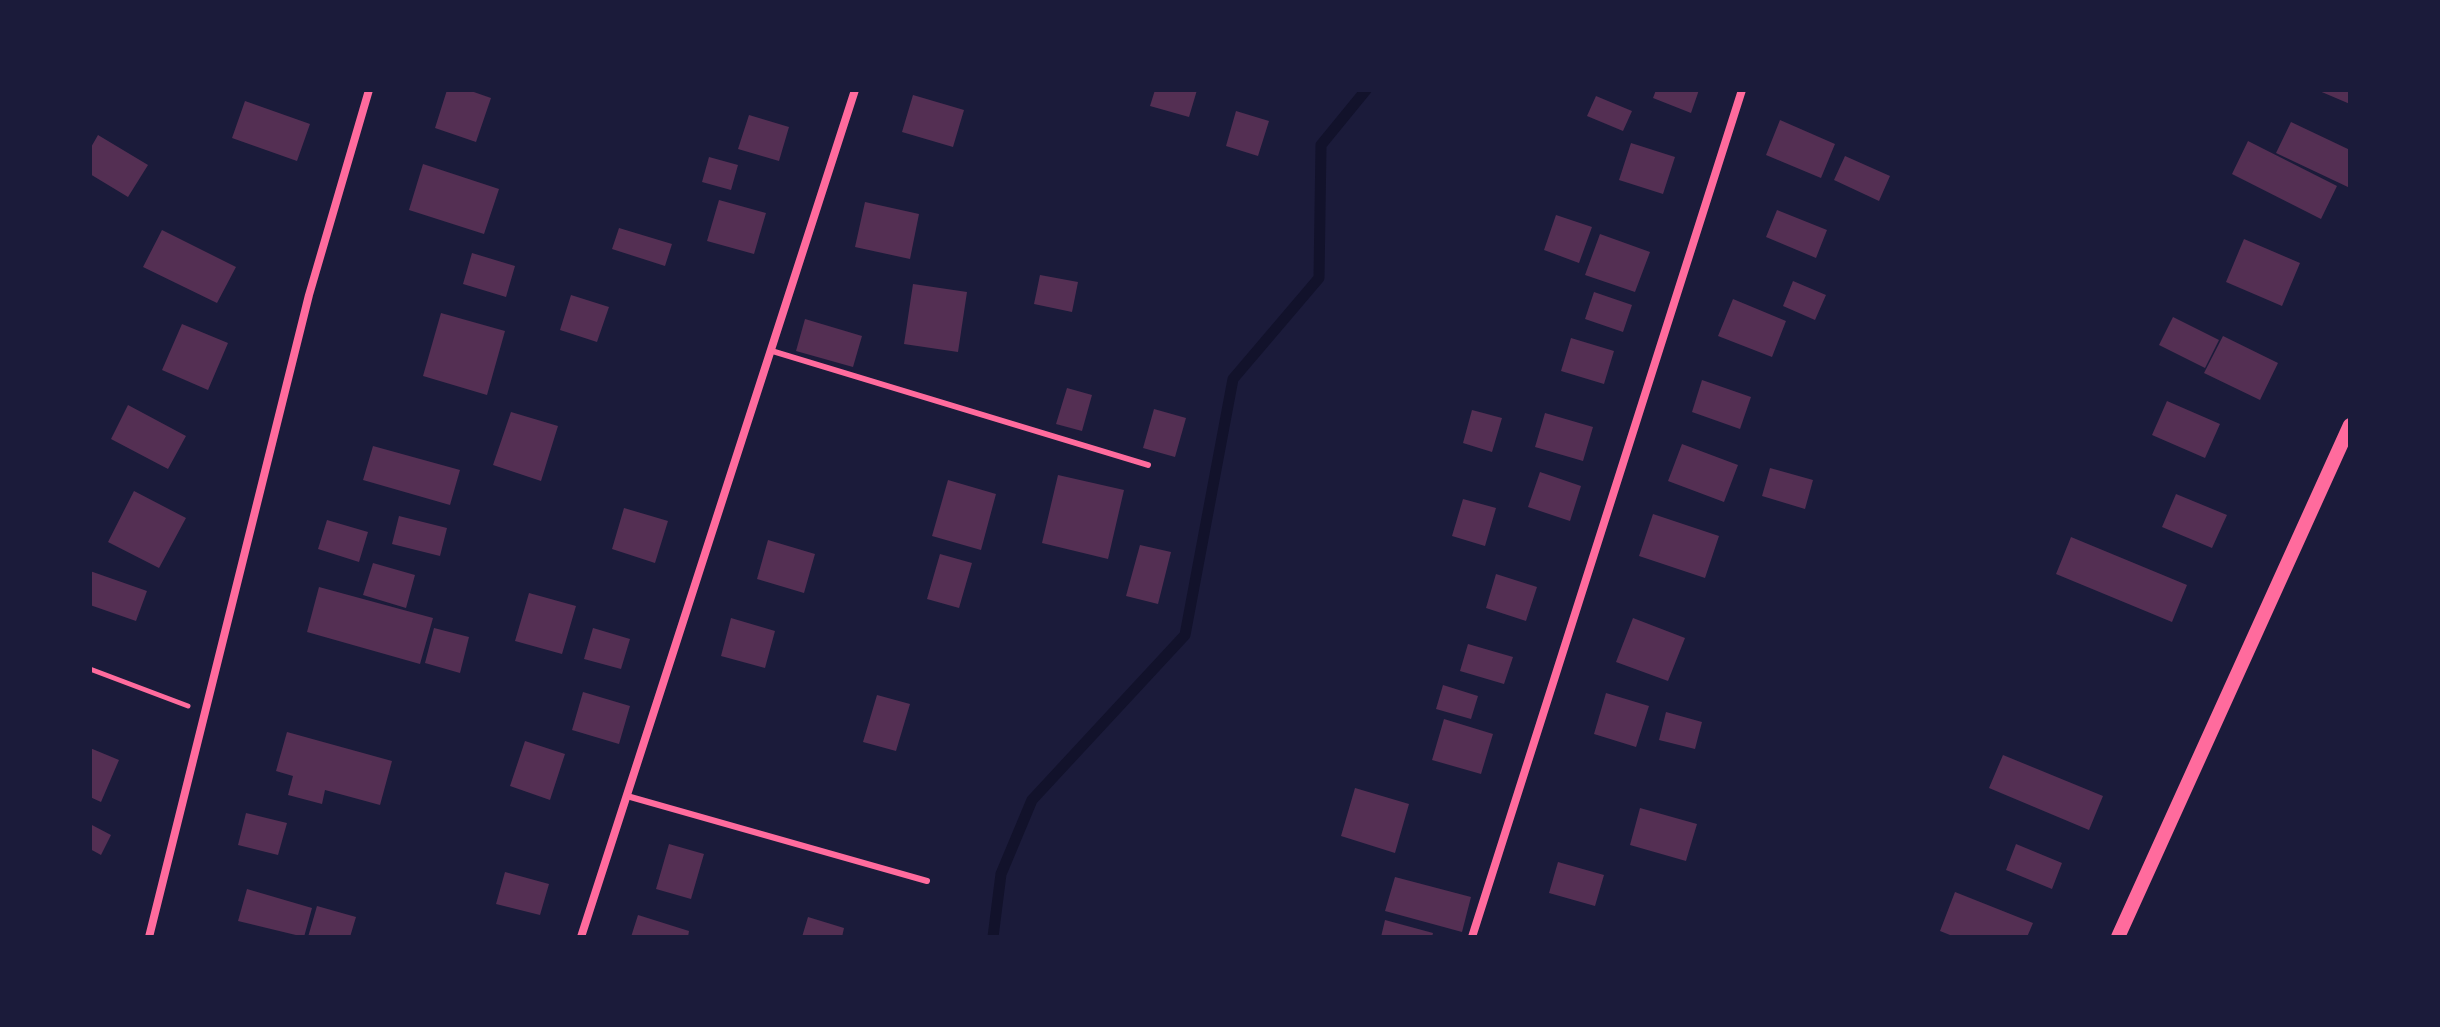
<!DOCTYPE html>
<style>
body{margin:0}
#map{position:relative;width:2440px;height:1027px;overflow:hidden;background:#1b1b3a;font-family:Manrope,sans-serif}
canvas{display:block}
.frame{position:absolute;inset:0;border:92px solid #1b1b3a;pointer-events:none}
</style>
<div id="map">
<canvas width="2440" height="1027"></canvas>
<div class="frame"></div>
</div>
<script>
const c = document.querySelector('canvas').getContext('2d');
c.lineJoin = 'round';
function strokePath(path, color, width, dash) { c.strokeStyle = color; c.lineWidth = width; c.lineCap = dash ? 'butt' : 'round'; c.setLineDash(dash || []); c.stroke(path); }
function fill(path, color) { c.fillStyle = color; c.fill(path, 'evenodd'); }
const stream = new Path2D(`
 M 993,937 L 1001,874 L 1032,800 L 1185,635 L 1233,379 L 1319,278 L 1321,145 L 1366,90`);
const building = new Path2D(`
 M 447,90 L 468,90 L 491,98 L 476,142 L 435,128 Z
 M 1155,90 L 1197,90 L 1189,117 L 1150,106 Z
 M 1656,90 L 1699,90 L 1691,113 L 1653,98 Z
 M 2317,90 L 2350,90 L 2350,104 Z
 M 913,95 L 964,110 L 953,147 L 902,132 Z
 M 1596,96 L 1632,111 L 1623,131 L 1587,116 Z
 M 245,101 L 310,124 L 297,161 L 232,138 Z
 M 1236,111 L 1269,121 L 1258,156 L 1226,146 Z
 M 749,115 L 789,127 L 779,161 L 738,149 Z
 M 1780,120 L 1835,144 L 1821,178 L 1766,155 Z
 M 2291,122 L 2350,150 L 2350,188 L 2276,153 Z
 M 98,135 L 148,165 L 128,197 L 90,174 L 90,149 Z
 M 2248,141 L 2337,186 L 2321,219 L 2232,174 Z
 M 1631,143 L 1675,157 L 1663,194 L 1619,180 Z
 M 1845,156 L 1890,176 L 1879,201 L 1834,180 Z
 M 709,157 L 738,165 L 731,190 L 702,182 Z
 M 423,164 L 499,189 L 484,234 L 409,210 Z
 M 719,200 L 766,213 L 754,254 L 707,241 Z
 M 865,202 L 919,214 L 910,259 L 855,247 Z
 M 1777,210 L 1827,230 L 1816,258 L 1766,237 Z
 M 1556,215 L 1592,227 L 1579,263 L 1544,250 Z
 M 619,228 L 672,244 L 665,266 L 612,249 Z
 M 162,230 L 236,267 L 217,303 L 143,267 Z
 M 1600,234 L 1650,252 L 1635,292 L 1585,275 Z
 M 2244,239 L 2300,263 L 2282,306 L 2226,282 Z
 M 472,253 L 515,266 L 506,297 L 463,284 Z
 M 1040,275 L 1078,282 L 1072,312 L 1034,304 Z
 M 1793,281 L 1826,295 L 1815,320 L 1783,306 Z
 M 913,284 L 967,292 L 958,352 L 904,344 Z
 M 1594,292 L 1632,305 L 1623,332 L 1585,319 Z
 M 571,295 L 609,307 L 597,342 L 560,330 Z
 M 1733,299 L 1786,321 L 1772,357 L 1718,336 Z
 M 441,313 L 505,331 L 487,395 L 423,376 Z
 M 2173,317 L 2219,340 L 2205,368 L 2159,345 Z
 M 805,319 L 862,336 L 853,367 L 796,351 Z
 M 182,324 L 228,343 L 208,390 L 162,370 Z
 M 2223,336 L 2278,363 L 2260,400 L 2204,373 Z
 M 1571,338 L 1614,351 L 1604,384 L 1561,371 Z
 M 1702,380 L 1751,397 L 1740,429 L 1692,412 Z
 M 1067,388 L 1092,395 L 1082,431 L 1056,424 Z
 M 2167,401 L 2220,424 L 2205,458 L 2152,435 Z
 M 128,405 L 186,436 L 168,469 L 111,439 Z
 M 1154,409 L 1186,418 L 1175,457 L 1143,448 Z
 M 1472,410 L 1502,418 L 1492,452 L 1463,443 Z
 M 511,412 L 558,426 L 541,481 L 493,465 Z
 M 1545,413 L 1593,427 L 1583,461 L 1535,447 Z
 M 1682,444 L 1738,465 L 1724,502 L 1668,481 Z
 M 373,446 L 460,470 L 450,505 L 363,480 Z
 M 1770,468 L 1813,480 L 1805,509 L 1762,496 Z
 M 1540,472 L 1581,486 L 1570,521 L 1528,507 Z
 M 1058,475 L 1124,490 L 1108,559 L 1042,543 Z
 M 948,480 L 996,494 L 981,550 L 932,536 Z
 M 134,491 L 186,518 L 159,568 L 108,542 Z
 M 2176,494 L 2227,515 L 2212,548 L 2162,527 Z
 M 1463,499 L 1496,508 L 1485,546 L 1452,536 Z
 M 624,508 L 668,521 L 655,563 L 612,549 Z
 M 1653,514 L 1719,536 L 1705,578 L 1639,556 Z
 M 399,516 L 447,528 L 440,556 L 392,544 Z
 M 327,520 L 368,532 L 359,562 L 318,549 Z
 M 2071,537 L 2187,585 L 2172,622 L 2056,574 Z
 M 768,540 L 815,554 L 804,593 L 757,579 Z
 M 1140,545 L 1171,552 L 1158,604 L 1126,596 Z
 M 940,554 L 972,563 L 959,608 L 927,599 Z
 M 373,563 L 415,575 L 406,608 L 363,595 Z
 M 90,571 L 147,591 L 136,621 L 90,605 Z
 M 1496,574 L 1537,587 L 1526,621 L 1486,608 Z
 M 319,587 L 433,618 L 420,664 L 307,632 Z
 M 529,593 L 576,606 L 562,654 L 515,641 Z
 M 731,618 L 775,631 L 765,668 L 721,656 Z
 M 1633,618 L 1685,638 L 1668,681 L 1616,662 Z
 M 434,628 L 469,637 L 460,673 L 425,663 Z
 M 593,628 L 630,639 L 621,669 L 584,659 Z
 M 1468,644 L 1513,657 L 1504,684 L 1460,671 Z
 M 1443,685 L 1478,696 L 1471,719 L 1436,709 Z
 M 583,692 L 630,706 L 619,744 L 572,730 Z
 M 1606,693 L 1649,706 L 1636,747 L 1594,734 Z
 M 877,695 L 910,704 L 896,751 L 863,742 Z
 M 1666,712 L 1702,722 L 1695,749 L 1659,740 Z
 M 1444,719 L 1493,734 L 1481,774 L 1432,760 Z
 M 287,732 L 392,761 L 380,805 L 325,790 L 322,804 L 288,795 L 293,776 L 276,771 Z
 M 525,741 L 565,754 L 550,800 L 510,786 Z
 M 90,748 L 119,760 L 101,802 L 90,797 Z
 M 2003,755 L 2103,796 L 2089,830 L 1989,788 Z
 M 1355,788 L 1409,804 L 1395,853 L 1341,836 Z
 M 1640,808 L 1697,824 L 1686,861 L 1630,845 Z
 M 246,813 L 287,823 L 278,855 L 238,845 Z
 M 90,824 L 111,835 L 101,855 L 90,849 Z
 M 669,844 L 704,854 L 691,899 L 656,889 Z
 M 2016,844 L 2062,863 L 2052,889 L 2006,870 Z
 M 1558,862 L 1604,875 L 1595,906 L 1549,893 Z
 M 505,872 L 549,884 L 540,915 L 496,904 Z
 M 1395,877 L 1471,897 L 1462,932 L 1385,911 Z
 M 247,889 L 312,908 L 304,937 L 238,921 Z
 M 1955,892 L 2033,923 L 2027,937 L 1955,937 L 1940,931 Z
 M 317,906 L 356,917 L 350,937 L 308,937 Z
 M 638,915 L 689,931 L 688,937 L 631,937 Z
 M 808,917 L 844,928 L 842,937 L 802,937 Z
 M 1385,920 L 1433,933 L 1432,937 L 1381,937 Z`);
const path = new Path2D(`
 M 90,669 L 188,706`);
const service = new Path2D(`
 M 772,351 L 1148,465
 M 627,796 L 927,881`);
const minor = new Path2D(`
 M 149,937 L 309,295 L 369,90
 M 581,937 L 855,90
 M 1472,937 L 1742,90`);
const tertiary = new Path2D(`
 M 2118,937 L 2350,425`);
strokePath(stream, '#12122b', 11);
fill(building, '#542f53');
strokePath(path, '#ff6b9d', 5);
strokePath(service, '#ff6b9d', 6);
strokePath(minor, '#ff6b9d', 8);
strokePath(tertiary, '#ff6b9d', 14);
</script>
